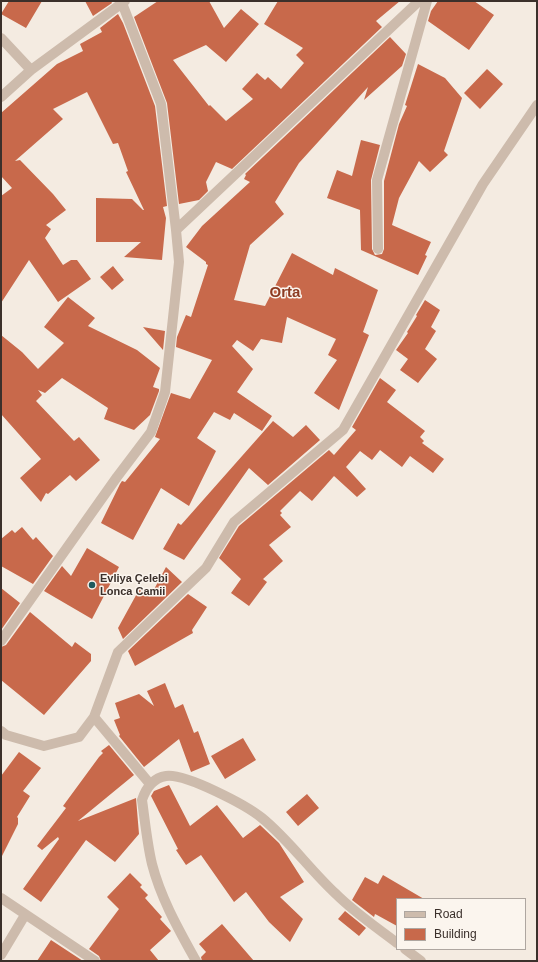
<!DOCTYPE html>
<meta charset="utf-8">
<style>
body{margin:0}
#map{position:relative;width:538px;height:962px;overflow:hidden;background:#f4ebe1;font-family:Arial,sans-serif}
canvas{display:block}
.frame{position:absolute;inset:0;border:2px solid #3b302b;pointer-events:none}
.legend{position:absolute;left:396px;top:898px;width:130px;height:52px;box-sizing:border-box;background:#fbf5ee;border:1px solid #aea6a0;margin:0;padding:5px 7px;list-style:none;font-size:12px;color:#3b302b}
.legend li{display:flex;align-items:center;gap:8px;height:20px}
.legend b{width:20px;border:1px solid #aea6a0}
</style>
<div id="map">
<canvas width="538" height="962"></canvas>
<div class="frame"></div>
<ul class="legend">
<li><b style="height:5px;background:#cdbbac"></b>Road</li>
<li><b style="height:11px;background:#c8694b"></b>Building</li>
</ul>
</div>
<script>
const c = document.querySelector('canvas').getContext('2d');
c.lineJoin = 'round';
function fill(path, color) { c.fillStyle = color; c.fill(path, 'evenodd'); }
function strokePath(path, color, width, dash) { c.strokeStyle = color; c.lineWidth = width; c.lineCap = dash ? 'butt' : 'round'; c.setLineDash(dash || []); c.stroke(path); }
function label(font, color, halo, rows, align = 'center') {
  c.font = font + ' Arial,sans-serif'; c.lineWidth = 3; c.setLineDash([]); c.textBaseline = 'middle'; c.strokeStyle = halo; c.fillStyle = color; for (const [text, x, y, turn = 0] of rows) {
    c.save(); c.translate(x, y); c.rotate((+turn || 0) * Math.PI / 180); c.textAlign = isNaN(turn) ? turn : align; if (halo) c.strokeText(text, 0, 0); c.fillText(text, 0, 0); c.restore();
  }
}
const building = new Path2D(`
 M 9,1 L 42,1 L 26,28 L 1,14 Z
 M 85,1 L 111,1 L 112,3 L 93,16 Z
 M 158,1 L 209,1 L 224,28 L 241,9 L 259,24 L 226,62 L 206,45 L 173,60 L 209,106 L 210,105 L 226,121 L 253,99 L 242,89 L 257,73 L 265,80 L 268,77 L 281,89 L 304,63 L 296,55 L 303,48 L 264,24 L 278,1 L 400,1 L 376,21 L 382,27 L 232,169 L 216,162 L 206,182 L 208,191 L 199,200 L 179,204 L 167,103 L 134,17 Z
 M 438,1 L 474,1 L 494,15 L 469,50 L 428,21 L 431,11 Z
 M 118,14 L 123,23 L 155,106 L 167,206 L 163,207 L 166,218 L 162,260 L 124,257 L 141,242 L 96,242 L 96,198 L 132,199 L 143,210 L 144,210 L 126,172 L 128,171 L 118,143 L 113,144 L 87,92 L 53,109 L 63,119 L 15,161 L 20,160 L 53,194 L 66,210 L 46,225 L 51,229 L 45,238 L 63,265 L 71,260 L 77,260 L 91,279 L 58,302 L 29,260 L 1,303 L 1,196 L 12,188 L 1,176 L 1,113 L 57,64 L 83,51 L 80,44 L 102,32 L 100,28 Z
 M 390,37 L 406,54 L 402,66 L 364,100 L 368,87 L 299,163 L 275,202 L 284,214 L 250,245 L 234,300 L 265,306 L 292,253 L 333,275 L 335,268 L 378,290 L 363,332 L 369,335 L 339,410 L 314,393 L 337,360 L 328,355 L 336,339 L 287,317 L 282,343 L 261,339 L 253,351 L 237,340 L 232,346 L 253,369 L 237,392 L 272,416 L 262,431 L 234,413 L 230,420 L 214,412 L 197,438 L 216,451 L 189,506 L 161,488 L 133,540 L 101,523 L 120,484 L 122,481 L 125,482 L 160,439 L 155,437 L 171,393 L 190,399 L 212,360 L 176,347 L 177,337 L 186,315 L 191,317 L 208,265 L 206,264 L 206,262 L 186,247 L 202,226 L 250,182 L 244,179 L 246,175 L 245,174 Z
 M 418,64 L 445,78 L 462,98 L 444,151 L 448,155 L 430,172 L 419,161 L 399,198 L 392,225 L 431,242 L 425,255 L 427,256 L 418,275 L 361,250 L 360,210 L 327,198 L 337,170 L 352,176 L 361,140 L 380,145 L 371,180 L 372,249 L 375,255 L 382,254 L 384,249 L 384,181 L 399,124 L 407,106 L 405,105 Z
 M 487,69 L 503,84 L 480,109 L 464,93 Z
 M 113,266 L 124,280 L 112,290 L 100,277 Z
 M 68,297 L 95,318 L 88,326 L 137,350 L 160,368 L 153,387 L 159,389 L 159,391 L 150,415 L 134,430 L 104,419 L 108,408 L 62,378 L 45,393 L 38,390 L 42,395 L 36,401 L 74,441 L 79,437 L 100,460 L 76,481 L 70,475 L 48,494 L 46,493 L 41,502 L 20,478 L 41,459 L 1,414 L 1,335 L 22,352 L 38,369 L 64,343 L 44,327 Z
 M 425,300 L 440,310 L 431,327 L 436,331 L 425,349 L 437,359 L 418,383 L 400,370 L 408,359 L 396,350 L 408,333 L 407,332 L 417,316 L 416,315 Z
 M 143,327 L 165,331 L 163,350 Z
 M 380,378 L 396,390 L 387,402 L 425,431 L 420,437 L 424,441 L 422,443 L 444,459 L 433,473 L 410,456 L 402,467 L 380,450 L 372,460 L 360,451 L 346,467 L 366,489 L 357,497 L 334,476 L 312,501 L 300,491 L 280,511 L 282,513 L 280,515 L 291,527 L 269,545 L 283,561 L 263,579 L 267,582 L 249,606 L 231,593 L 241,579 L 219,558 L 239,526 L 329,450 L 334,455 L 356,430 L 352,427 Z
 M 273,421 L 293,437 L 306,425 L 320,440 L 268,485 L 249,468 L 184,560 L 163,549 L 178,523 L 181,525 Z
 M 22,527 L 33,540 L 36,537 L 53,556 L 33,584 L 1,566 L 1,539 L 12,530 L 15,533 Z
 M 87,548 L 119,567 L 92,619 L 44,591 L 62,566 L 71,576 Z
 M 166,567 L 182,582 L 123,639 L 118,628 L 140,588 L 151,595 Z
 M 1,588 L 20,603 L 1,630 Z
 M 188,594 L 207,607 L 192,630 L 193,633 L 135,666 L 128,651 Z
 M 30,612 L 72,647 L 75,642 L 91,654 L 91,661 L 44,715 L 1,680 L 1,647 L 6,645 Z
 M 165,683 L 175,708 L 183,704 L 194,733 L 198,731 L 210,764 L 191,772 L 179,739 L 144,767 L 119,736 L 120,735 L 114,720 L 120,718 L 115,703 L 139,694 L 154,706 L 147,691 Z
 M 243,738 L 256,760 L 225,779 L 211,756 Z
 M 109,745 L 134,775 L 78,821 L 136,798 L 139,834 L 115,862 L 86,840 L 41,902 L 23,889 L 59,839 L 58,837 L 42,850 L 37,846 L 66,808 L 63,806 L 99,757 L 103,753 L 101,751 Z
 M 19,752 L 41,768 L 23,791 L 30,796 L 17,817 L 18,818 L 18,824 L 1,858 L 1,776 Z
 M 169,785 L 190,826 L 217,805 L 243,838 L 260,825 L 279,843 L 304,882 L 280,897 L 303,919 L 290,942 L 269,922 L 246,892 L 234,902 L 201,855 L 186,865 L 176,850 L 178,849 L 151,796 L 154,791 Z
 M 307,794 L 319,808 L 298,826 L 286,812 Z
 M 130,873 L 142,885 L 140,887 L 148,895 L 145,898 L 162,917 L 160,919 L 171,931 L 150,950 L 159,961 L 101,961 L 99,956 L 89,949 L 119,909 L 107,897 Z
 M 383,875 L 424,899 L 397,899 L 397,926 L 377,915 L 375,914 L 374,917 L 352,900 L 365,877 L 378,884 Z
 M 345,911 L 366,928 L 359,936 L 338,919 Z
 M 222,924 L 254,961 L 202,961 L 201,957 L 206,952 L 199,944 Z
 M 51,940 L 83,961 L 37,961 Z`);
const minor = new Path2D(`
 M 1,38 L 31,70
 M 1,97 L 31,70 L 125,1
 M 176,230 L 419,1
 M 378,249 L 377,180 L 427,1
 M 1,641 L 117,477 L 151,432 L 165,392 L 179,262 L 176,230 L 161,104 L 122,3
 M 94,717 L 150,784
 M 1,731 L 6,735 L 44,746 L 79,737 L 94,717 L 118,652 L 206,568 L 234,522 L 343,430 L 483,184 L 537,105
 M 1,898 L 95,961
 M 405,949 L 421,961
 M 1,955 L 25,915
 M 196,961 C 179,930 161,899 152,864 C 147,843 145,821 142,800 C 146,788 153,778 166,776 C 185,773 246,805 262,818 C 289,840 310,870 336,894 C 354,912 376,927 397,943`);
const markers = [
 [92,585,4,"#1f5a5e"]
];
const poiNames = [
 ["Evliya Çelebi",100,579],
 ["Lonca Camii",100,592]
];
const districtNames = [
 ["Orta",285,293]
];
fill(building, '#c8694b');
strokePath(minor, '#cdbbac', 10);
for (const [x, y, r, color] of markers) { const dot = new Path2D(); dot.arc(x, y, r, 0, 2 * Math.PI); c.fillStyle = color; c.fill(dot); strokePath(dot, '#fbf5ee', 1.5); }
label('bold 11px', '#3b302b', '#fbf5ee', poiNames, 'left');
label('bold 15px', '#8c3b22', '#fbf5ee', districtNames);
</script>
